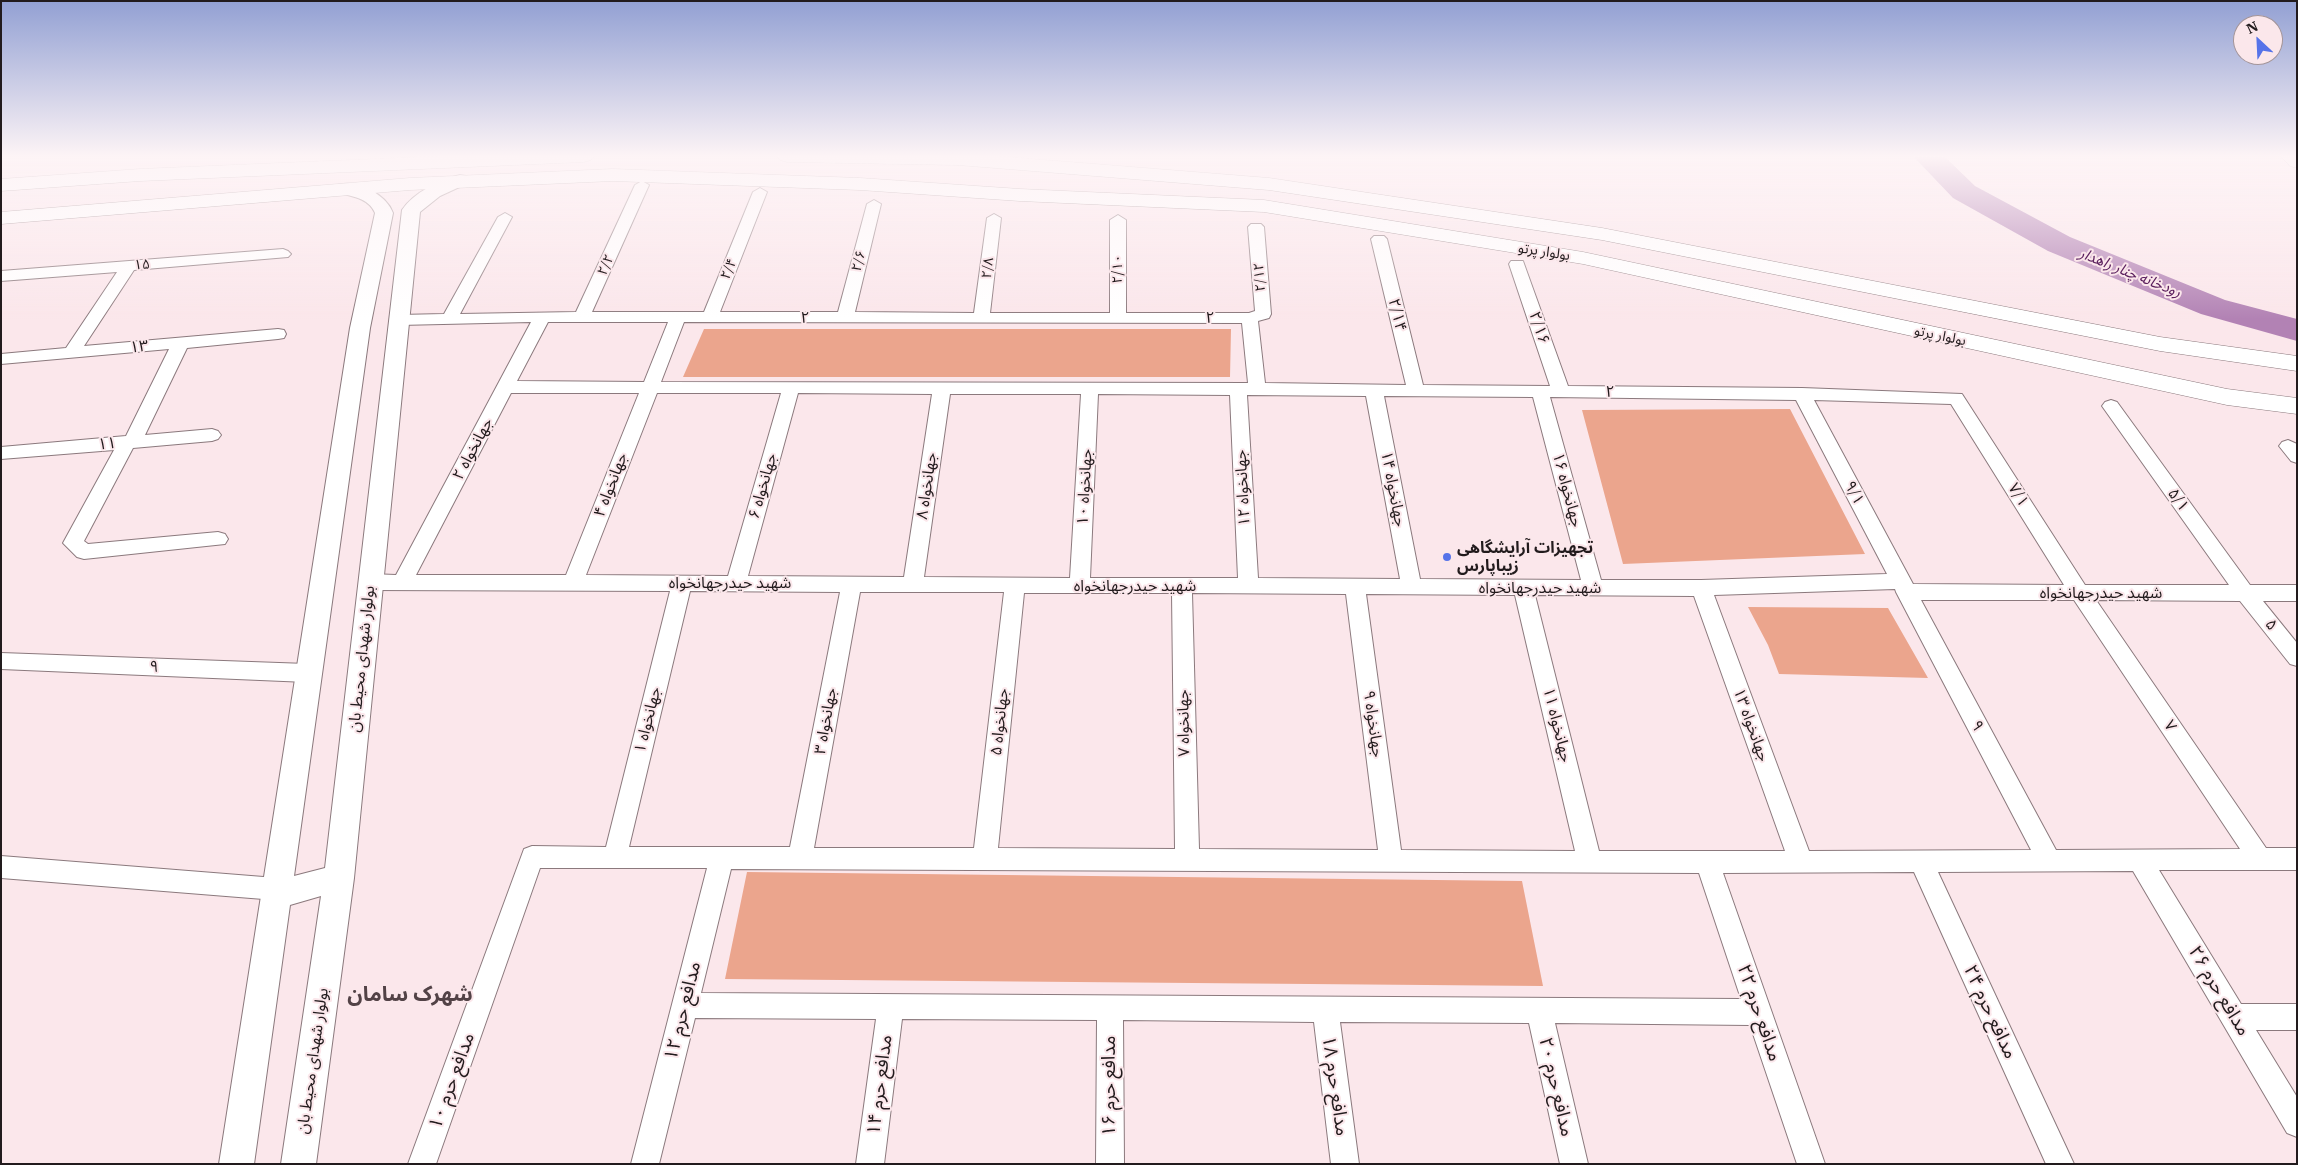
<!DOCTYPE html>
<meta charset="utf-8">
<style>
body{margin:0}
#map{position:relative;width:2298px;height:1165px;overflow:hidden;background:#fbe7eb;font-family:"IBM Plex Serif",serif}
canvas{display:block}
.frame{position:absolute;inset:0;border:2px solid #221b1d;pointer-events:none}
.north{position:absolute;left:2233px;top:15px;width:50px;height:50px;box-sizing:border-box;background:#fbe7eb;border:1px solid #a49599;border-radius:50%;rotate:335deg;font-size:14px;font-weight:700;line-height:20px;text-align:center;color:#221b1d}
.north::after{content:'';display:block;margin:auto;width:18px;height:22px;background:#5673e9;clip-path:polygon(50% 0,100% 100%,50% 72%,0 100%)}
</style>
<div id="map">
<canvas width="2298" height="1165"></canvas>
<div class="frame"></div>
<div class="north">N</div>
</div>
<script>
const c = document.querySelector('canvas').getContext('2d');
c.lineJoin = 'round';
function fill(path, color) { c.fillStyle = color; c.fill(path, 'evenodd'); }
function strokePath(path, color, width, dash) { c.strokeStyle = color; c.lineWidth = width; c.lineCap = dash ? 'butt' : 'round'; c.setLineDash(dash || []); c.stroke(path); }
function label(font, color, halo, rows, align = 'center') {
  c.font = font + ' "IBM Plex Serif","Noto Sans Arabic",serif'; c.lineWidth = 4; c.setLineDash([]); c.textBaseline = 'middle'; c.strokeStyle = halo; c.fillStyle = color; for (const [text, x, y, turn = 0] of rows) {
    c.save(); c.translate(x, y); c.rotate((+turn || 0) * Math.PI / 180); c.textAlign = isNaN(turn) ? turn : align; if (halo) c.strokeText(text, 0, 0); c.fillText(text, 0, 0); c.restore();
  }
}
const forest = new Path2D(`
 M 704,329 L 1231,329 L 1230,377 L 683,377 Z
 M 1790,409 L 1865,554 L 1623,564 L 1582,410 Z
 M 1748,607 L 1888,608 L 1928,678 L 1779,674 L 1768,645 Z
 M 747,872 L 1522,881 L 1543,986 L 725,979 Z`);
const river = new Path2D(`
 M 1913,156 L 1944,156 L 1975,186 L 2070,237 L 2225,300 L 2297,319 L 2297,341 L 2201,314 L 2048,251 L 1953,198 Z`);
const minor = new Path2D(`
 M 642,181 L 649,185 L 592,312 L 704,312 L 753,192 L 760,188 L 767,192 L 720,312 L 838,312 L 867,204 L 874,200 L 881,204 L 855,312 L 974,313 L 987,218 L 994,214 L 1001,218 L 990,313 L 1110,313 L 1110,220 L 1118,215 L 1126,220 L 1126,313 L 1249,313 L 1255,311 L 1248,227 L 1251,224 L 1261,224 L 1264,227 L 1271,314 L 1269,318 L 1258,321 L 1265,383 L 1406,385 L 1371,239 L 1374,236 L 1384,236 L 1387,239 L 1423,385 L 1550,386 L 1509,264 L 1511,261 L 1523,261 L 1568,386 L 1802,388 L 1962,394 L 2085,585 L 2229,585 L 2102,406 L 2105,402 L 2111,400 L 2117,402 L 2250,585 L 2297,585 L 2297,601 L 2263,601 L 2297,643 L 2297,666 L 2290,664 L 2240,601 L 2096,600 L 2266,848 L 2297,848 L 2297,870 L 2159,870 L 2241,1004 L 2297,1004 L 2297,1030 L 2256,1030 L 2297,1097 L 2297,1137 L 2287,1133 L 2133,871 L 1938,872 L 2074,1164 L 2046,1164 L 1914,872 L 1723,873 L 1825,1164 L 1797,1164 L 1750,1025 L 1555,1023 L 1588,1164 L 1560,1164 L 1529,1023 L 1340,1022 L 1359,1164 L 1331,1164 L 1314,1022 L 1123,1020 L 1124,1164 L 1096,1164 L 1097,1020 L 902,1019 L 884,1164 L 856,1164 L 876,1019 L 695,1018 L 659,1164 L 631,1164 L 707,868 L 540,868 L 436,1164 L 408,1164 L 524,849 L 532,846 L 606,847 L 670,591 L 370,590 L 363,587 L 360,582 L 363,577 L 370,574 L 396,575 L 531,322 L 399,325 L 393,324 L 391,320 L 393,316 L 399,315 L 444,314 L 498,217 L 505,213 L 512,217 L 460,314 L 576,312 L 635,185 ZM 548,322 L 668,322 L 644,382 L 517,381 ZM 684,322 L 1242,323 L 1248,383 L 661,382 ZM 511,393 L 639,393 L 566,575 L 416,575 ZM 657,393 L 781,393 L 728,576 L 586,575 ZM 798,393 L 932,394 L 904,577 L 748,576 ZM 950,394 L 1081,394 L 1070,578 L 924,577 ZM 1098,394 L 1230,395 L 1238,578 L 1090,578 ZM 1247,395 L 1366,396 L 1400,579 L 1258,578 ZM 1384,396 L 1533,397 L 1581,580 L 1420,579 ZM 1550,397 L 1796,400 L 1887,574 L 1701,580 L 1601,580 ZM 1814,400 L 1951,404 L 2064,585 L 1913,584 ZM 1895,589 L 1896,592 L 2031,850 L 1809,851 L 1714,595 ZM 690,591 L 840,592 L 790,847 L 629,847 ZM 860,592 L 1004,592 L 974,848 L 814,848 ZM 1024,593 L 1172,593 L 1175,849 L 998,848 ZM 1192,593 L 1346,594 L 1378,850 L 1199,849 ZM 1366,594 L 1515,595 L 1575,851 L 1401,850 ZM 1535,595 L 1694,596 L 1785,851 L 1599,851 ZM 1921,600 L 2074,600 L 2240,849 L 2056,850 ZM 731,869 L 1699,873 L 1741,999 L 701,993 Z
 M 283,249 L 288,251 L 291,254 L 288,257 L 134,270 L 84,346 L 278,329 L 284,330 L 286,334 L 284,338 L 278,339 L 187,348 L 145,435 L 212,429 L 218,431 L 221,435 L 218,439 L 212,441 L 133,448 L 84,541 L 88,544 L 218,532 L 225,534 L 228,539 L 225,544 L 84,559 L 77,557 L 63,543 L 114,450 L 1,459 L 1,447 L 126,436 L 169,349 L 1,364 L 1,354 L 66,348 L 117,272 L 1,281 L 1,271 Z
 M 2288,440 L 2297,444 L 2297,463 L 2291,461 L 2279,446 L 2282,442 Z
 M 1,653 L 307,664 L 315,667 L 318,673 L 315,679 L 307,682 L 1,669 Z
 M 1,856 L 276,878 L 285,881 L 288,889 L 285,897 L 276,900 L 1,878 Z`);
const tertiary = new Path2D(`
 M 460,175 L 466,176 L 469,180 L 466,184 L 440,196 L 420,212 L 354,878 L 316,1164 L 281,1164 L 321,896 L 290,905 L 254,1164 L 219,1164 L 350,328 L 375,213 C 369,198 351,196 338,193 L 335,189 L 338,185 C 358,180 386,194 393,213 L 370,328 L 294,876 L 325,868 L 402,210 C 414,192 440,180 460,175 Z`);
const secondary = new Path2D(`
 M 444,156 L 594,156 L 591,160 L 584,162 L 140,181 L 1,191 L 1,179 L 140,169 Z
 M 777,156 L 995,156 L 1269,178 L 1602,228 L 2160,337 L 2297,356 L 2297,371 L 2160,351 L 1602,240 L 1269,190 L 958,165 L 787,162 L 780,160 Z
 M 2281,156 L 2297,156 L 2297,168 L 2290,166 Z
 M 613,169 L 860,178 L 1020,189 L 1264,200 L 1583,252 L 2227,389 L 2297,398 L 2297,414 L 2227,405 L 1583,264 L 1264,212 L 1020,201 L 860,190 L 613,181 L 410,190 L 1,224 L 1,212 L 410,178 Z`);
const markers = [
 [1447,557,5,"#5673e9"]
];
const farStreetnames = [
 ["بولوار پرتو",1544,252,9],
 ["۲/۶",859,261,-75],
 ["۱۵",142,265,-4],
 ["۲/۲",606,265,-66],
 ["۲/۸",988,268,-83],
 ["۲/۴",729,269,-68],
 ["۲/۱۰",1118,269,-90],
 ["۲/۱۲",1260,277,-94],
 ["بولوار پرتو",1940,336,12]
];
const farWaternames = [
 ["رودخانه چنار راهدار",2130,273,22]
];
const streetNames = [
 ["۲/۱۴",1397,315,76],
 ["۲",805,318],
 ["۲",1210,318],
 ["۲/۱۶",1539,328,71],
 ["۱۳",139,347,-5],
 ["۲",1610,392],
 ["۱۱",107,444,-5],
 ["جهانخواه ۲",473,449,-62],
 ["جهانخواه ۴",611,485,-69],
 ["جهانخواه ۶",763,486,-74],
 ["جهانخواه ۸",927,486,-82],
 ["جهانخواه ۱۰",1085,487,-87],
 ["جهانخواه ۱۲",1243,488,-93],
 ["جهانخواه ۱۴",1393,489,79],
 ["جهانخواه ۱۶",1567,490,75],
 ["۹/۱",1854,493,62],
 ["۷/۱",2018,495,58],
 ["۵/۱",2178,500,54],
 ["شهید حیدرجهانخواه",730,583],
 ["شهید حیدرجهانخواه",1135,586],
 ["شهید حیدرجهانخواه",1540,588],
 ["شهید حیدرجهانخواه",2101,593],
 ["۵",2271,625,51],
 ["بولوار شهدای محیط بان",362,659,-84],
 ["۹",154,667,2],
 ["جهانخواه ۱",648,720,-76],
 ["جهانخواه ۳",826,721,-80],
 ["جهانخواه ۵",1000,722,-84],
 ["جهانخواه ۷",1184,723,-91],
 ["جهانخواه ۹",1373,724,82],
 ["جهانخواه ۱۱",1557,725,76],
 ["جهانخواه ۱۳",1751,725,70],
 ["۹",1977,726,62],
 ["۷",2170,726,56],
 ["بولوار شهدای محیط بان",313,1061,-82]
];
const poiNames = [
 ["تجهیزات آرایشگاهی",1457,548],
 ["زیباپارس",1457,566]
];
const nearStreetnames = [
 ["مدافع حرم ۲۶",2219,991,59],
 ["مدافع حرم ۱۲",683,1011,-76],
 ["مدافع حرم ۲۴",1990,1012,65],
 ["مدافع حرم ۲۲",1759,1013,71],
 ["مدافع حرم ۱۰",452,1081,-70],
 ["مدافع حرم ۱۴",880,1085,-83],
 ["مدافع حرم ۱۶",1110,1086,-90],
 ["مدافع حرم ۱۸",1335,1086,82],
 ["مدافع حرم ۲۰",1556,1087,77]
];
const nearNeighbourhoodnames = [
 ["شهرک سامان",410,995]
];
fill(forest, '#eba58d');
fill(river, '#b282b4');
strokePath(minor, '#8b797d', 2);
strokePath(tertiary, '#8b797d', 2);
strokePath(secondary, '#8b797d', 1);
fill(minor, '#fff');
fill(tertiary, '#fff');
fill(secondary, '#fff');
const sky = c.createLinearGradient(0, 0, 0, 319);
sky.addColorStop(0, '#92a0d3');
sky.addColorStop(0.49, '#fdf4f6');
sky.addColorStop(1, '#fdf4f600');
c.fillStyle = sky;
c.fillRect(0, 0, 2298, 319);
for (const [x, y, r, color] of markers) { const dot = new Path2D(); dot.arc(x, y, r, 0, 2 * Math.PI); c.fillStyle = color; c.fill(dot); strokePath(dot, '#fbe7eb', 2); }
label('14px', '#221b1d', '#fbe7eb', farStreetnames);
label('italic 15px', '#5b205e', '#fbe7eb', farWaternames);
label('16px', '#221b1d', '#fbe7eb', streetNames);
label('bold 16px', '#221b1d', '#fbe7eb', poiNames, 'left');
label('19px', '#221b1d', '#fbe7eb', nearStreetnames);
label('bold 21px', '#524246', '#fbe7eb', nearNeighbourhoodnames);
</script>
